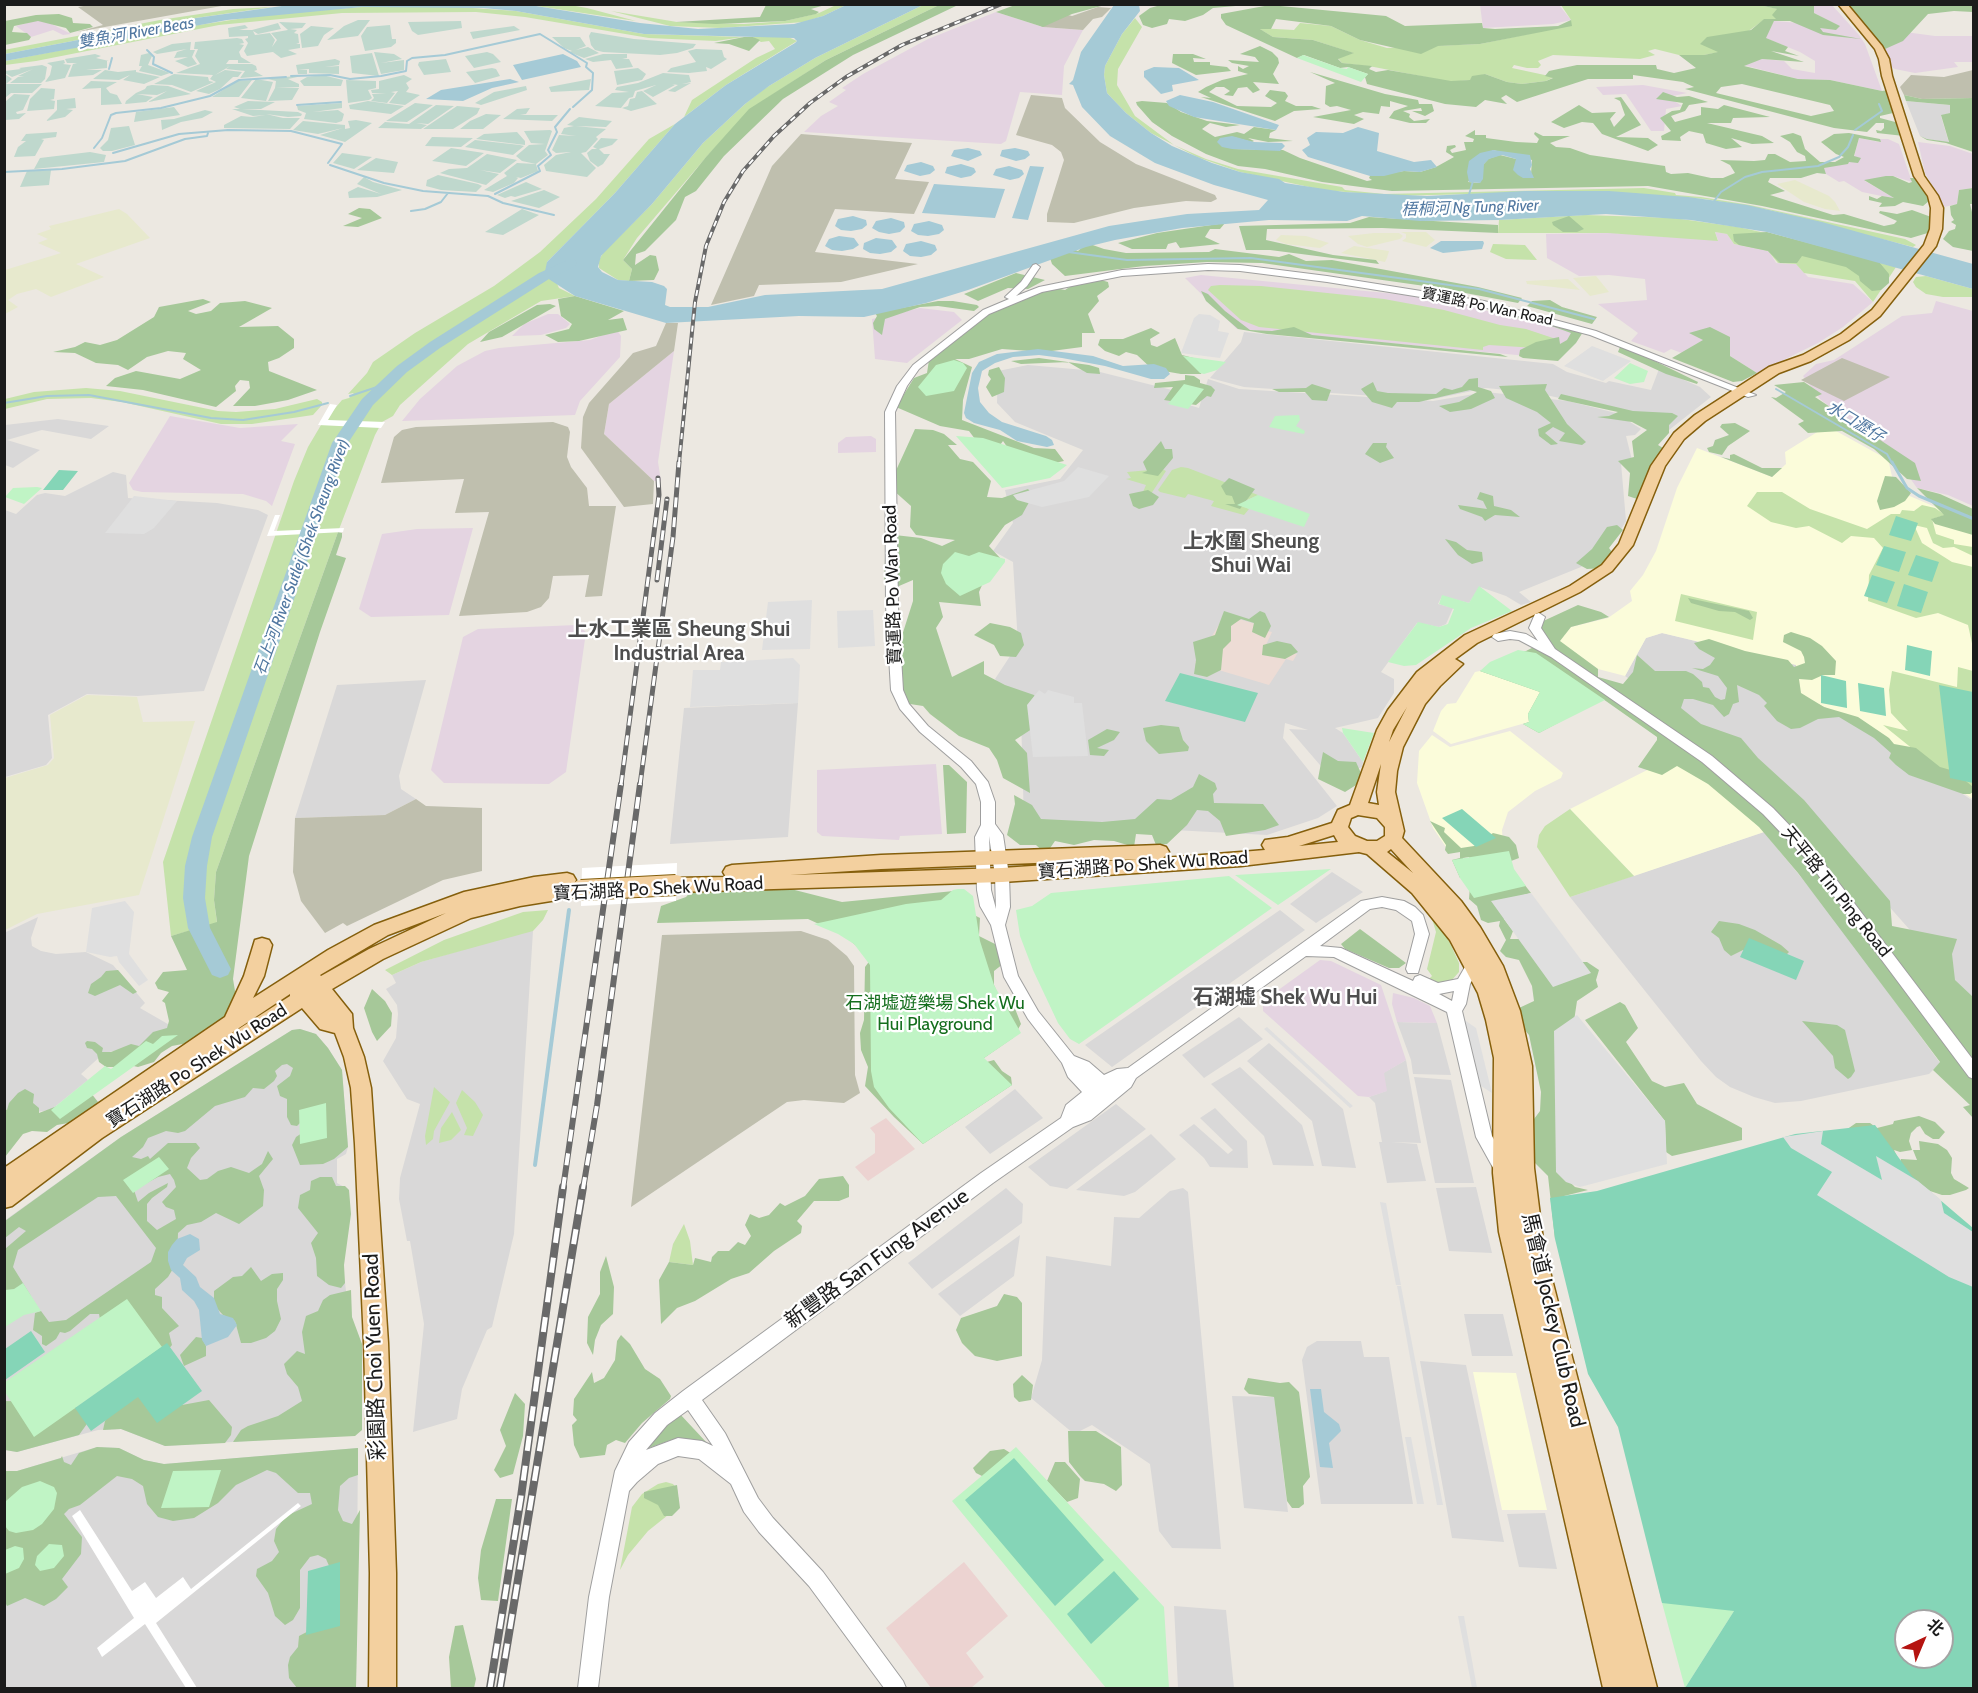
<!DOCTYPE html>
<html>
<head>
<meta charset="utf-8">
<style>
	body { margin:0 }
	#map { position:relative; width:1978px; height:1693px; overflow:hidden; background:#ece8e1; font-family:Cabin,"Noto Sans SC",sans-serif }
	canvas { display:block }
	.frame { position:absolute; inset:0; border:6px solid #1b1b1b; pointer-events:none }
	.north { position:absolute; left:1894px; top:1609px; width:60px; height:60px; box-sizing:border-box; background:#fff; border:2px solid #a4a4a4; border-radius:50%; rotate:44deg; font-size:16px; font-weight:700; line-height:24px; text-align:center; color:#1b1b1b }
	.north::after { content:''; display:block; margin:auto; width:21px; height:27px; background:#b51411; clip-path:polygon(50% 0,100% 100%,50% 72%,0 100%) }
</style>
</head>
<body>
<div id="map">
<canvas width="1978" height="1693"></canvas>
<div class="frame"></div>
<div class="north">北</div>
</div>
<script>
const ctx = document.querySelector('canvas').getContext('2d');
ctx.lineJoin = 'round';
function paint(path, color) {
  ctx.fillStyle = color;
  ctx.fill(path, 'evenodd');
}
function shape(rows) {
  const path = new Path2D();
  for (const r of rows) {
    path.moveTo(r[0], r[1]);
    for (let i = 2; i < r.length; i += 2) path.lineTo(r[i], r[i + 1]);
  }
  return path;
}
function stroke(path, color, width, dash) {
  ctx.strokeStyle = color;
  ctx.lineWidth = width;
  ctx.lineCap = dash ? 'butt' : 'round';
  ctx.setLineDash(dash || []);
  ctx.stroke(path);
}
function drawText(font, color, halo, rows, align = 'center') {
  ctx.font = font + ' Cabin,"Noto Sans SC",sans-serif';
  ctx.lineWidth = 4.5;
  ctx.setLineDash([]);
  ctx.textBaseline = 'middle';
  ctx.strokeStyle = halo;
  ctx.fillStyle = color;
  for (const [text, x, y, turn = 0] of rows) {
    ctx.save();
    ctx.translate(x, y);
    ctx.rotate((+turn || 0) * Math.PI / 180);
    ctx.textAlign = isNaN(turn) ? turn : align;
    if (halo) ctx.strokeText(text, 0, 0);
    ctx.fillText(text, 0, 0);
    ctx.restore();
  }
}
paint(shape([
	[1906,101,1950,105,1950,113,1941,116,1949,143,1927,139,1920,136],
	[1244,332,1553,364,1567,372,1606,383,1609,381,1651,390,1659,369,1700,387,1711,397,1669,430,1639,415,1541,394,1507,390,1486,388,1434,399,1418,399,1244,387,1210,378,1241,342],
	[1028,365,1096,371,1172,390,1169,399,1199,408,1208,379,1239,389,1433,401,1486,392,1568,401,1616,413,1641,429,1635,435,1626,436,1632,460,1621,463,1626,521,1617,536,1581,567,1519,592,1531,602,1521,605,1506,596,1480,587,1469,603,1442,596,1438,604,1453,608,1446,624,1439,627,1417,623,1381,672,1394,679,1394,693,1378,718,1335,728,1343,733,1363,762,1362,767,1332,779,1289,729,1308,730,1285,723,1283,738,1337,806,1318,818,1267,835,1024,822,1021,717,995,679,1018,644,1013,562,993,551,1013,523,1005,490,1060,479,1083,450,1015,422,997,403,998,371],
	[58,419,109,426,91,439,42,430,7,440,40,450,13,468,5,465,5,425],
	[113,472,126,475,128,498,217,503,258,510,268,515,204,691,138,696,87,694,48,715,52,758,46,765,5,777,5,510,16,514,37,495,45,493,65,496],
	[1662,633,1797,665,1857,723,1973,801,1973,1001,1886,903,1754,767,1625,676,1646,638],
	[426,680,399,776,401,789,416,799,385,815,295,818,337,685],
	[798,703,788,837,670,844,684,708],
	[1764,832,1827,909,1940,1063,1929,1074,1801,1101,1775,1103,1754,1097,1730,1087,1716,1077,1701,1061,1570,897],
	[1332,872,1363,892,1316,923,1290,904],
	[1280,910,1305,930,1112,1067,1085,1045],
	[38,917,31,938,32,946,41,951,56,954,86,952,113,965,145,1003,140,1008,173,1027,139,1046,104,1053,81,1074,88,1080,51,1110,15,1115,5,1108,4,933],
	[530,930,533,931,514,1234,492,1327,487,1330,462,1389,457,1419,413,1432,424,1324,410,1241,407,1241,399,1199,400,1178,420,1104,407,1099,383,1061,396,1038,398,1014,397,1005,386,989,396,983,392,975,421,962],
	[1239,1017,1263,1039,1204,1078,1182,1055],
	[1397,1022,1437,1023,1451,1075,1413,1074,1411,1060],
	[300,1029,316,1034,328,1048,342,1070,348,1147,346,1154,337,1159,337,1183,348,1189,343,1268,353,1343,347,1435,165,1446,121,1429,98,1430,17,1452,5,1450,4,1221,121,1137,292,1030],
	[1269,1043,1343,1109,1356,1168,1322,1166,1312,1121,1247,1061],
	[1406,1060,1421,1143,1391,1142,1417,1144,1426,1181,1387,1183,1379,1142,1382,1142,1375,1103,1369,1097,1386,1091,1383,1073],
	[1240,1067,1302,1125,1314,1166,1273,1165,1264,1136,1211,1084],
	[1414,1077,1451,1080,1474,1183,1435,1183],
	[1015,1089,1043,1118,990,1154,965,1127],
	[1116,1104,1146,1129,1067,1189,1050,1186,1028,1167],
	[1215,1108,1247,1141,1248,1168,1210,1167,1204,1158,1179,1135,1194,1124,1228,1154,1233,1150,1200,1118],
	[1151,1134,1176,1159,1135,1192,1124,1196,1076,1190],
	[1476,1187,1492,1253,1449,1251,1436,1188],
	[1006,1188,1023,1204,1022,1223,932,1289,908,1263],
	[1183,1188,1188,1192,1221,1549,1172,1548,1159,1531,1150,1464,1092,1425,1074,1434,1031,1398,1042,1360,1046,1256,1111,1266,1114,1217,1139,1218,1170,1191],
	[1020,1235,1014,1276,960,1316,938,1294],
	[1464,1314,1503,1314,1513,1356,1472,1356],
	[1317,1341,1361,1341,1364,1357,1389,1357,1413,1504,1321,1504,1302,1360,1307,1347],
	[1420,1361,1466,1365,1504,1542,1452,1538],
	[1232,1396,1274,1397,1288,1512,1244,1508],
	[97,1447,119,1448,144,1460,164,1464,358,1448,356,1688,5,1688,4,1471,17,1471],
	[1545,1513,1557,1569,1519,1567,1507,1514],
	[1174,1606,1226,1610,1234,1688,1178,1688]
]), '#d9d8d8');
paint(shape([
	[886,1118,915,1149,868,1181,855,1167,875,1153,875,1134,870,1128],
	[964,1562,1008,1616,966,1653,984,1677,971,1688,931,1688,886,1628]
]), '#ecd3d1');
paint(shape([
	[1480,5,1559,5,1571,20,1553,24,1483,28],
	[1814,5,1832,5,1859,35,1865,44,1882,91,1830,80,1798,79,1727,61,1762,59,1784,61,1792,69,1815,73,1815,61,1800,52,1765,38,1774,21,1839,26,1814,13],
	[996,12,1043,27,1083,30,1064,66,1062,95,1020,92,1006,141,1001,144,804,132,821,116,838,106,829,102,846,90,842,88,863,74,928,39],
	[42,19,71,34,63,35,53,30,31,37,16,26],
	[1890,30,1935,36,1973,36,1973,62,1954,62,1958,67,1915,73,1895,69,1889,66,1880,39],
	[1643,85,1687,93,1668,97,1682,106,1666,109,1664,131,1651,131,1626,94,1603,95,1596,87],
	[1859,138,1879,142,1880,139,1888,139,1899,144,1912,182,1893,176,1865,181,1896,199,1862,192,1844,181,1839,182,1826,174,1823,168,1849,162,1854,157],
	[1918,142,1950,146,1973,154,1973,188,1959,190,1957,204,1944,207,1925,173],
	[1715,232,1727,234,1734,244,1769,251,1776,263,1796,264,1808,277,1853,284,1873,302,1843,327,1818,343,1757,373,1730,356,1687,355,1671,349,1664,353,1631,341,1638,333,1598,304,1647,300,1645,279,1609,275,1579,276,1547,258,1546,234,1613,233,1718,240],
	[1201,275,1427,297,1579,332,1549,358,1237,329,1185,278],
	[1936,301,1973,311,1973,506,1948,495,1917,488,1898,461,1820,399,1803,376,1816,364,1834,360,1902,316,1932,313],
	[920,308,954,312,962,320,907,363,875,359,872,319],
	[548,314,558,314,570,324,566,328,541,335,512,336,524,324],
	[617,330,621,336,620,357,580,401,575,415,402,421,420,399,457,366,485,351,499,348,590,340],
	[674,351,658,462,661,481,654,481,604,434,609,404],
	[170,416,240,428,298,424,281,441,295,444,272,506,266,501,243,494,142,492,133,490,129,483],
	[871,436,876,439,876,452,838,453,838,443,846,437],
	[473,528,449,615,371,617,359,609,382,534,417,529],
	[577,625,586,632,566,772,549,784,444,783,431,770,463,637,478,629],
	[936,764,942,834,900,836,899,840,822,836,817,832,817,770],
	[1320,960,1331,961,1381,985,1406,1060,1384,1073,1387,1091,1369,1097,1358,1096,1263,1011,1263,1001],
	[1393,993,1414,998,1430,1006,1437,1023,1397,1022,1392,1004]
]), '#e4d4e1');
paint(shape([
	[1827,426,1885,458,1889,463,1893,481,1905,494,1973,523,1973,799,1857,723,1798,694,1796,665,1662,633,1646,638,1625,676,1598,669,1559,641,1571,627,1608,618,1632,601,1630,591,1643,575,1656,551,1677,488,1697,448,1772,477,1786,464,1785,452],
	[1480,671,1541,692,1528,714,1529,722,1451,744,1433,731,1441,711,1447,704,1456,703,1475,672],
	[1510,731,1563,773,1561,778,1535,791,1508,812,1502,830,1503,845,1450,853,1433,828,1417,783,1419,751,1432,735,1450,747],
	[1669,759,1718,787,1764,832,1634,876,1570,809],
	[1473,1372,1516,1373,1547,1510,1502,1510]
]), '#fbfcda');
paint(shape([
	[1225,615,1269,628,1267,631,1272,632,1266,645,1297,654,1293,661,1286,659,1269,685,1195,663]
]), '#eddcd5');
paint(shape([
	[95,4,227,5,77,32,103,25,78,7],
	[1032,5,1072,16,1098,7,1111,8,1102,17,1093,19,1083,30,1043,27,1011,13],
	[1973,70,1973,98,1922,99,1904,95,1900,87,1911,75,1944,77],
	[1031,95,1062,98,1065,108,1100,142,1136,164,1215,195,1217,199,1211,202,1186,201,1134,208,1074,223,1047,222,1047,214,1064,160,1061,152,1052,145,1016,135],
	[801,134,912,143,895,179,929,182,914,214,835,209,815,252,918,264,841,282,759,285,754,296,711,305,772,166],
	[666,323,678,323,674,351,609,404,604,434,654,481,653,504,624,507,581,448,583,417,589,403,633,353,656,346],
	[1842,358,1890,377,1844,401,1801,380],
	[553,422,568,427,570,432,567,457,571,467,587,488,589,506,616,506,602,596,585,597,589,575,553,576,549,598,541,607,527,612,459,616,489,512,455,513,464,479,381,483,394,437,402,430,416,427],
	[416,799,426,806,482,808,482,871,443,880,347,926,343,923,325,933,301,901,293,872,295,818,385,815],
	[801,931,828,940,847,956,854,966,855,1075,860,1093,844,1103,804,1100,787,1102,631,1207,662,935]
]), '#bfbfae');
paint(shape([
	[1795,180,1829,196,1835,202,1840,211,1825,209,1804,202,1777,184],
	[119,209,127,214,150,238,76,264,104,277,51,297,36,289,17,294,8,300,18,307,5,314,5,270,61,253,38,243,48,239,37,234,51,229,49,226],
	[1401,232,1426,232,1435,240,1426,247,1402,241,1406,238,1406,234],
	[1374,233,1399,233,1403,236,1400,239,1367,247,1358,244,1348,236],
	[1281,235,1306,236,1329,243,1320,248,1286,244,1276,240],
	[1354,246,1389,251,1387,258,1385,262,1341,253],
	[1596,276,1609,292,1590,296,1573,278],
	[1568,279,1580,290,1527,284,1526,281],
	[87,695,137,697,143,722,195,721,139,895,37,914,5,930,5,778,48,765,54,758,50,715]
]), '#e7e9cd');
paint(shape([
	[564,4,587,8,636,21,530,5],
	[836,5,846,5,823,16,804,22,721,28,670,26,611,11,677,22,744,24,785,21,819,13],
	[923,5,939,5,826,60,755,106,708,155,637,238,623,260,632,269,629,281,618,280,599,268,599,260,603,253,652,204,703,143,745,104,764,89,815,58],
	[1561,5,1759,5,1778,9,1778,19,1765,19,1720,52,1704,55,1679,55,1655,49,1648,51,1655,55,1640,59,1553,55,1538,61,1541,65,1538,68,1527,68,1514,65,1512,68,1554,77,1546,81,1522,84,1507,82,1485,74,1470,80,1451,82,1374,67,1342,63,1338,58,1353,53,1313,40,1273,37,1258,28,1294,30,1300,23,1331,26,1360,40,1387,48,1480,44,1571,25,1571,20],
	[444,6,516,11,644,34,743,37,716,41,649,38,525,17,476,12,342,13,219,25,36,61,5,65,5,61,160,31,270,14,362,7],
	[272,7,182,20,5,54,4,50,160,20,233,9],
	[1135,18,1142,27,1118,69,1117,85,1135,116,1174,145,1206,159,1238,169,1342,187,1345,190,1384,194,1644,188,1675,193,1676,195,1701,197,1750,205,1905,239,1916,245,1913,247,1769,210,1705,199,1596,191,1391,196,1323,190,1240,172,1197,157,1151,133,1126,113,1107,93,1104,75,1105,66,1122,34],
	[786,36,797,41,726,85,684,117,692,100,756,58,775,49,769,41,761,42,753,37],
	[675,124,615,193,547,262,559,288,575,296,541,301,468,344,400,405,393,416,382,422,375,435,338,532,216,872,214,900,217,923,171,936,163,862,294,481,308,447,321,425,342,400,349,398,354,393,348,394,367,373,373,362,415,333,494,286,540,252,596,199,649,139],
	[1585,215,1674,218,1738,227,1807,242,1896,267,1873,302,1855,281,1804,273,1796,264,1778,263,1768,251,1734,244,1727,234,1715,232,1718,241,1608,233,1498,233,1499,220],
	[1493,244,1525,245,1537,260,1506,259,1490,252],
	[1926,276,1973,289,1973,297,1943,297,1926,294,1916,287,1913,282,1916,277],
	[1220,285,1261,286,1384,299,1444,310,1500,325,1526,329,1556,339,1536,348,1489,345,1483,347,1483,350,1259,327,1241,320,1208,290,1211,286],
	[86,388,120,391,218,411,236,412,275,409,317,399,322,402,322,405,313,415,252,424,221,424,122,402,91,398,47,399,5,409,5,399,34,392],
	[1181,467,1188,468,1258,495,1238,504,1249,509,1244,515,1211,506,1214,501,1188,494,1185,498,1160,492,1158,490,1172,470],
	[1162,469,1166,471,1151,494,1143,492,1146,485,1126,479,1131,478,1127,472],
	[1757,492,1782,492,1810,509,1867,529,1891,514,1900,514,1902,510,1914,511,1922,505,1935,508,1945,515,1932,519,1936,534,1954,540,1954,544,1973,547,1973,556,1954,547,1943,548,1933,543,1927,528,1914,525,1922,543,1952,562,1973,567,1973,648,1968,625,1938,613,1916,618,1868,601,1869,575,1883,548,1874,538,1851,536,1842,543,1809,526,1796,528,1771,522,1747,506],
	[1681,594,1757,612,1753,640,1675,621],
	[1958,667,1973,671,1973,792,1924,758,1883,725,1908,731,1891,713,1889,690,1892,671,1957,687],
	[1570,809,1634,876,1570,897,1537,847,1539,835,1545,826],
	[1425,906,1443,928,1459,963,1459,972,1451,981,1441,983,1428,980,1432,976,1427,969,1436,932,1433,922],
	[548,910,543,920,533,931,421,962,392,975,385,970,444,940,523,912],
	[434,1087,450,1102,434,1131,433,1139,426,1145,425,1136],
	[462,1090,475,1102,483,1115,473,1136,464,1135,467,1128,456,1103],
	[452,1112,461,1130,451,1140,439,1143,441,1128],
	[684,1224,690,1241,693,1265,669,1262,673,1244],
	[666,1482,673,1484,677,1489,679,1503,673,1511,648,1531,628,1555,620,1570,632,1507,642,1494,658,1484]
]), '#c5e2aa');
paint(shape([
	[1164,4,1247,4,1247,5,1213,8,1203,15,1185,21,1169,19,1167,24,1152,28,1143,25,1139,16,1150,8],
	[766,5,825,5,811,9,819,12,816,14,785,21,716,24,676,22,760,17],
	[939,5,958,5,853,55,783,99,724,156,696,191,685,197,676,220,645,251,636,254,635,265,650,255,656,256,659,270,654,280,629,281,632,269,623,260,706,157,749,109,826,60],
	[1015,5,1015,4,1105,5,1072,14,1043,27,996,12],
	[1270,5,1386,16,1405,26,1482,23,1483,28,1495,29,1558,26,1571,20,1572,26,1480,44,1438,46,1421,54,1360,40,1331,26,1276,19,1271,29,1260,29,1273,37,1313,40,1354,53,1338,59,1342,63,1372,66,1369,69,1376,72,1388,70,1451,81,1470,80,1472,76,1485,74,1507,82,1522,84,1546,81,1553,78,1545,76,1549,71,1577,65,1656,65,1657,69,1674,73,1696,68,1679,55,1704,55,1718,52,1700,44,1707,37,1751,30,1764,19,1776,19,1772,15,1777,9,1759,5,1808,5,1814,6,1814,13,1840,26,1836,30,1820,28,1823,32,1861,39,1823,35,1790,21,1774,21,1766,38,1788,47,1785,51,1799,56,1771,51,1804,62,1762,59,1744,66,1798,79,1830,80,1882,91,1888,90,1893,113,1880,116,1880,118,1899,123,1904,136,1877,133,1876,130,1881,131,1884,128,1884,123,1876,123,1867,132,1834,128,1685,89,1694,87,1683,82,1633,75,1633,79,1588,79,1517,102,1506,95,1501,98,1507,104,1485,100,1476,107,1445,104,1367,84,1365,77,1368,74,1348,67,1340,68,1304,55,1297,58,1226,25,1221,18,1221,14],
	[1742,84,1830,105,1834,111,1811,116,1716,93,1721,87],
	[1847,5,1973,5,1973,12,1954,11,1928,14,1903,41,1885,49],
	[59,14,72,18,73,23,90,24,93,27,70,33,66,28,38,21,14,26,12,32,27,33,31,37,29,40,5,45,5,21,36,15],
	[744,37,753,37,760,40,749,51,729,44,714,43],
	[1260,46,1272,52,1278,58,1279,63,1273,74,1279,84,1253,82,1260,90,1253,93,1247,87,1238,88,1233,96,1224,95,1230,91,1224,87,1216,87,1209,92,1237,106,1271,107,1277,103,1265,96,1270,90,1285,92,1288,96,1285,101,1296,106,1312,106,1321,109,1294,111,1275,121,1201,97,1211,98,1198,92,1206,87,1222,80,1248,74,1238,71,1238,66,1243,69,1249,66,1232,63,1228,60,1259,62,1255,57,1240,54],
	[1173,54,1193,54,1206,59,1193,58,1194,62,1210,62,1210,65,1227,67,1231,71,1196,75,1172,63],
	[1310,72,1385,94,1418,100,1419,104,1432,104,1434,111,1425,116,1412,111,1422,111,1421,108,1403,111,1410,114,1409,117,1414,121,1430,119,1426,123,1410,123,1389,118,1394,111,1408,106,1390,101,1390,107,1381,106,1379,114,1363,112,1354,115,1364,119,1354,124,1313,117,1351,110,1337,106,1330,107,1325,104,1326,86,1335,83],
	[1663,92,1677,97,1689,96,1708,102,1689,105,1685,111,1671,116,1675,122,1701,115,1701,107,1718,109,1724,105,1770,117,1733,118,1731,123,1707,123,1762,136,1774,143,1752,144,1731,138,1742,147,1726,149,1706,143,1703,134,1689,131,1680,137,1681,141,1662,140,1661,136,1671,131,1660,118,1672,111,1680,110,1683,103,1656,99],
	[1904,95,1922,99,1973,98,1973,152,1946,143,1927,140,1920,136,1927,139,1949,142,1941,115,1950,113,1950,105,1906,101],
	[1621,97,1641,125,1616,137,1648,138,1658,145,1648,151,1602,134,1593,123,1582,122,1564,128,1551,122,1579,105,1592,113,1616,112,1610,119,1614,127,1625,115,1620,101,1614,98],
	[1142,101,1167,103,1181,112,1207,121,1240,125,1226,127,1210,123,1202,129,1215,137,1237,132,1244,134,1254,127,1276,130,1270,133,1269,138,1293,141,1268,142,1248,138,1254,141,1252,142,1233,137,1232,149,1283,150,1300,158,1367,181,1372,180,1369,178,1370,176,1404,171,1420,172,1436,167,1454,157,1446,152,1447,146,1455,145,1456,147,1450,150,1452,153,1466,150,1464,142,1473,142,1474,139,1465,136,1475,130,1475,135,1486,135,1486,138,1516,142,1537,143,1539,139,1534,134,1535,132,1543,136,1570,136,1550,143,1556,147,1570,148,1590,155,1665,166,1666,172,1671,174,1688,173,1711,178,1723,178,1735,173,1730,165,1720,160,1754,161,1765,160,1768,154,1775,154,1790,162,1806,161,1805,156,1797,152,1790,142,1780,136,1793,133,1801,136,1805,149,1820,162,1835,162,1844,157,1836,154,1821,142,1834,134,1849,133,1880,139,1881,142,1859,138,1854,156,1861,158,1858,163,1849,162,1848,164,1824,168,1826,174,1817,173,1801,178,1770,178,1768,182,1785,191,1770,195,1833,215,1844,214,1884,226,1894,224,1897,221,1879,213,1880,211,1897,214,1912,210,1934,218,1931,232,1911,238,1762,206,1648,186,1392,191,1322,182,1265,169,1238,166,1206,154,1172,136,1152,122,1137,105,1136,102],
	[1493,150,1532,160,1531,174,1516,159,1500,155,1488,159,1483,165,1480,183,1468,182],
	[1886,176,1893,176,1909,183,1912,182,1910,178,1919,178,1929,201,1923,206,1903,202,1895,206,1879,207,1882,203,1869,200,1869,196,1877,199,1882,196,1894,198,1864,180],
	[1973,188,1973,204,1970,204,1973,216,1973,251,1953,247,1943,239,1949,231,1955,229,1956,225,1951,222,1954,220,1951,215,1950,206,1957,204,1959,190],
	[359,208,370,209,382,218,358,227,343,226,362,218,348,214],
	[1569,216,1584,229,1577,232,1563,232,1553,225,1552,222],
	[1369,217,1498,225,1498,233,1382,228,1267,229,1266,240,1333,255,1376,260,1379,264,1270,250,1246,250,1239,226,1350,223],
	[1225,223,1220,229,1210,229,1205,237,1220,244,1180,248,1176,242,1168,244,1166,249,1132,249,1118,243,1157,233],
	[1767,232,1879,262,1889,274,1889,283,1881,290,1872,291,1860,281,1859,276,1846,267,1802,256,1797,263,1780,263,1768,251,1739,245,1734,241,1733,234],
	[1087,243,1104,249,1126,253,1209,252,1215,249,1279,257,1289,254,1306,261,1332,260,1478,287,1522,298,1518,303,1439,288,1262,263,1207,262,1144,266,1065,276,1052,264,1049,255,1063,246,1078,251],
	[1016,273,1045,280,1028,289,1008,288,978,301,964,294],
	[1097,279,1108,282,1109,287,1097,296,1099,301,1088,314,1095,333,1082,333,1082,347,1044,352,1002,349,969,359,955,359,972,367,963,400,962,420,1034,448,1055,449,1064,461,1045,465,1012,454,1003,441,990,459,969,431,940,426,896,407,914,378,927,373,929,360,991,308,1045,286,1065,290,1074,284],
	[1201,291,1208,294,1225,311,1250,330,1272,331,1294,327,1312,335,1500,354,1508,357,1267,334,1238,329,1206,301],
	[575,296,624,311,608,320,623,318,627,330,579,341,558,342,545,335,569,329,572,324,561,316,558,299],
	[203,299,211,302,188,311,196,314,211,311,220,303,245,301,272,308,239,327,278,326,294,339,294,348,279,358,268,362,269,371,317,390,288,400,255,406,233,406,250,388,249,381,240,380,235,386,236,391,216,407,143,390,106,386,115,378,136,371,180,379,201,370,183,359,186,353,168,351,147,357,128,370,118,365,96,363,75,353,53,352,75,347,85,342,100,345,117,340,154,317,159,307],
	[1550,300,1562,307,1597,317,1592,324,1527,306,1532,301],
	[938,301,953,301,977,305,979,307,974,311,938,306,920,307,885,319,882,335,874,329,873,323,877,316,875,313],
	[550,304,556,306,502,337,480,342,489,332,537,305],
	[1508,314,1519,316,1583,332,1576,343,1558,361,1523,358,1519,356,1520,350,1536,342,1559,337,1560,344,1567,340,1571,333,1532,319,1510,318],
	[1710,327,1730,337,1730,356,1757,373,1742,381,1733,382,1672,358,1703,340,1689,333],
	[1151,328,1160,333,1150,339,1151,345,1157,347,1175,338,1182,355,1217,364,1204,366,1201,374,1181,374,1152,369,1137,355,1126,352,1119,356,1105,351,1098,345,1100,339,1123,339],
	[1620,347,1630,349,1698,382,1697,384,1666,374,1618,352],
	[1039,358,1089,365,1099,368,1100,374,1087,373,1068,362,1021,364,1011,361],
	[999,367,1005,378,1004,392,992,397,986,387,991,379,988,375,989,370],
	[1185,375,1194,376,1200,380,1200,383,1211,386,1215,390,1211,397,1207,396,1196,405,1164,400,1173,387,1154,388,1155,383,1185,380],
	[1478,378,1478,387,1491,391,1495,398,1471,409,1450,412,1439,406,1459,402,1477,392,1470,390,1419,402,1397,402,1392,408,1372,402,1361,389,1373,382,1377,391,1388,393,1436,394,1444,388,1452,390,1462,387,1469,379],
	[1804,382,1822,394,1815,397,1915,463,1921,481,1907,479,1874,449,1842,431,1808,433,1798,424,1804,421,1771,397,1776,398,1786,392,1774,385],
	[1312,384,1331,390,1327,401,1312,400,1305,392,1279,392,1272,389,1306,388],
	[1547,384,1545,390,1567,424,1586,442,1582,445,1559,441,1565,433,1553,427,1545,433,1558,444,1551,445,1539,436,1538,429,1551,423,1537,412,1506,398,1499,386],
	[1561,394,1633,411,1672,413,1678,416,1669,425,1669,433,1658,445,1663,448,1653,465,1640,500,1628,496,1630,473,1618,461,1634,457,1632,441,1647,430,1632,422,1597,417,1609,416,1618,412,1558,399],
	[1735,423,1750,431,1728,446,1722,455,1709,452,1707,448,1713,446,1715,440,1729,435,1720,427,1722,424],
	[915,429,933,430,944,434,957,445,948,445,960,459,973,462,991,481,987,497,1002,498,1028,489,1033,495,1022,515,1005,525,989,546,1001,559,983,583,979,592,981,606,939,602,943,617,936,628,952,677,984,661,984,674,1005,685,1034,695,1037,699,1038,725,1015,740,1027,753,1030,793,1003,778,997,760,989,748,959,736,930,714,923,706,910,704,901,711,891,680,899,645,913,601,913,580,899,586,884,581,886,534,921,538,942,546,955,540,916,535,910,527,911,506,893,490,893,477],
	[1161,441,1165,449,1172,449,1173,458,1158,476,1142,473,1147,471,1143,462],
	[1373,443,1387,443,1386,447,1394,458,1380,463,1365,454],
	[1734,454,1762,468,1782,468,1772,477,1721,457,1730,459,1730,455],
	[1885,476,1896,477,1911,493,1905,501,1894,507,1880,510,1877,501],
	[1229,478,1255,489,1240,509,1225,504,1235,504,1232,496,1226,495,1221,486],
	[1917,488,1940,494,1973,509,1973,535,1935,524,1931,519,1944,515],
	[1148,490,1159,497,1153,505,1139,509,1133,506,1129,494],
	[1480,492,1493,496,1494,506,1511,510,1520,517,1495,515,1485,521,1482,517,1460,509,1458,505,1487,509,1483,501,1477,499],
	[1617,525,1623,530,1609,548,1615,556,1604,568,1587,569,1576,563,1592,549,1607,527],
	[338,532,342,533,342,537,336,555,346,558,320,632,249,856,233,979,236,997,229,1005,231,1011,223,1021,193,1042,172,1046,161,1053,154,1062,138,1067,129,1065,121,1067,106,1067,99,1062,97,1054,92,1049,87,1048,85,1043,87,1041,95,1042,103,1048,102,1052,111,1052,131,1044,139,1046,153,1032,167,1028,169,1021,165,1003,162,1001,169,992,158,989,155,983,163,972,187,970,171,936,217,922,214,900,216,872],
	[1445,539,1456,542,1467,550,1482,552,1483,561,1472,564,1458,555],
	[1688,598,1749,611,1753,618,1750,620,1735,612,1719,611,1691,603],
	[1578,605,1601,612,1609,617,1571,627,1560,641,1598,669,1598,677,1623,684,1633,672,1637,655,1655,671,1686,671,1693,674,1702,682,1703,687,1709,688,1715,697,1721,700,1725,699,1727,688,1718,676,1692,668,1703,669,1710,665,1715,658,1699,649,1694,643,1709,639,1745,651,1788,660,1794,667,1805,663,1804,657,1801,651,1783,642,1784,635,1791,632,1810,638,1822,646,1836,661,1835,675,1823,675,1812,680,1799,679,1801,693,1824,707,1858,717,1889,738,1894,744,1916,748,1940,767,1954,771,1973,787,1973,792,1970,794,1963,794,1909,775,1896,765,1889,758,1891,753,1874,738,1839,717,1818,719,1800,728,1791,729,1777,721,1764,706,1767,703,1759,695,1737,685,1739,702,1733,704,1729,714,1724,717,1713,705,1693,699,1684,699,1681,708,1701,724,1741,738,1758,758,1804,800,1890,901,1892,926,1957,939,1952,954,1955,980,1973,997,1973,1118,1963,1107,1970,1105,1933,1070,1940,1062,1798,873,1759,827,1708,784,1677,766,1662,775,1638,767,1657,740,1657,737,1603,699,1539,733,1523,724,1529,722,1528,714,1540,692,1480,671,1519,651,1526,651,1547,640,1533,632,1539,623],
	[1224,611,1249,619,1260,611,1265,613,1271,626,1265,638,1252,632,1254,623,1241,619,1231,626,1231,641,1223,649,1221,670,1207,677,1194,674,1196,660,1193,642,1215,635],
	[990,623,1010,627,1021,633,1024,645,1016,657,1000,656,994,645,974,635],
	[1277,641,1291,644,1298,652,1285,659,1262,655,1263,645],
	[1161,725,1179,727,1183,740,1189,747,1188,751,1159,754,1146,741,1143,728],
	[1107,729,1120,732,1114,740,1097,748,1109,750,1104,756,1090,755,1088,740],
	[1323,752,1338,761,1356,762,1364,780,1345,792,1318,779],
	[943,765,949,765,967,782,966,833,947,834],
	[1199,774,1215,783,1217,789,1213,794,1214,803,1263,804,1279,825,1265,830,1226,836,1220,821,1208,811,1197,810,1187,825,1167,844,1156,845,1152,835,1136,834,1134,847,1114,841,1094,840,1074,845,1055,841,1046,854,1036,845,1020,845,1007,835,1015,804,1014,795,1032,805,1041,819,1102,822,1135,819,1157,799,1171,800,1193,787],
	[1430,821,1445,828,1444,832,1461,848,1474,846,1493,833,1509,837,1516,845,1519,858,1511,861,1511,871,1517,875,1531,893,1505,900,1504,919,1513,931,1510,939,1523,939,1579,962,1587,962,1599,970,1596,980,1598,987,1577,1001,1574,1021,1566,1178,1575,1187,1588,1190,1564,1196,1555,1239,1548,1176,1531,1159,1531,1123,1540,1111,1541,1092,1529,1035,1523,1028,1517,1014,1519,1008,1534,1001,1532,986,1519,960,1506,957,1500,951,1506,940,1499,926,1500,921,1488,923,1481,920,1477,906,1469,899,1472,861,1469,857,1463,858,1460,878,1452,860,1460,858,1460,852,1448,854,1445,850,1446,845],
	[779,886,842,902,964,890,972,914,980,918,979,936,999,946,1003,964,994,971,994,985,1003,1005,1014,1006,1021,1024,1013,1038,984,1058,983,1063,994,1060,1002,1071,1011,1077,1012,1085,923,1144,894,1117,865,1086,868,1067,861,1050,860,1033,864,1020,865,967,871,959,845,936,808,919,657,923,661,906,686,897,695,887,735,887,757,890],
	[1719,921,1739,924,1755,930,1781,945,1789,952,1784,957,1743,950,1731,956,1724,950,1719,938,1711,932],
	[1360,929,1406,963,1399,968,1389,968,1345,949,1341,944],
	[118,970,137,992,133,994,120,985,95,996,88,993,91,984,101,977,106,971],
	[372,989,385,1001,392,1013,391,1026,377,1041,372,1032,364,1008],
	[1620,1002,1625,1005,1638,1028,1626,1042,1652,1081,1665,1087,1684,1083,1697,1104,1742,1128,1742,1140,1672,1156,1666,1152,1665,1121,1585,1020],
	[1802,1021,1837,1025,1845,1030,1855,1071,1851,1077,1848,1079,1835,1068,1833,1056],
	[300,1029,316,1034,328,1048,342,1070,348,1147,334,1159,323,1164,300,1165,292,1145,296,1137,308,1129,305,1118,297,1126,291,1125,287,1117,287,1099,280,1096,277,1086,290,1076,293,1068,287,1064,282,1065,275,1071,277,1076,274,1081,264,1089,253,1088,245,1097,215,1106,185,1131,178,1133,166,1131,148,1138,143,1147,132,1157,141,1159,148,1156,150,1159,168,1143,196,1143,200,1148,191,1158,187,1168,200,1180,207,1179,218,1171,231,1167,249,1173,262,1164,268,1151,273,1159,259,1176,264,1190,263,1206,239,1224,216,1213,201,1222,187,1225,178,1233,177,1262,168,1277,155,1289,155,1295,162,1297,162,1308,179,1326,169,1333,172,1345,167,1351,134,1365,101,1325,99,1314,90,1314,70,1331,65,1333,60,1332,56,1339,46,1346,42,1344,42,1336,33,1330,35,1313,41,1311,49,1322,66,1320,151,1262,156,1248,116,1196,98,1197,18,1250,13,1267,31,1296,5,1306,5,1249,26,1231,19,1227,5,1238,5,1221,121,1137,292,1030],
	[170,1174,174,1180,176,1187,162,1202,166,1207,174,1210,176,1219,157,1230,147,1221,147,1204,152,1198,167,1187,168,1183,149,1193,138,1202,134,1190,158,1177],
	[25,1089,34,1094,33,1103,39,1108,39,1113,91,1093,98,1102,74,1122,57,1125,47,1132,32,1131,23,1134,5,1157,4,1108,7,1110,9,1103,18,1093],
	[1919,1116,1935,1122,1945,1132,1939,1139,1933,1139,1925,1134,1920,1126,1917,1127,1911,1133,1909,1141,1912,1150,1900,1152,1894,1150,1900,1162,1901,1159,1917,1160,1913,1150,1920,1150,1919,1141,1938,1144,1947,1150,1952,1158,1951,1173,1954,1179,1969,1188,1966,1190,1950,1195,1942,1195,1930,1191,1846,1130,1856,1123,1870,1123,1877,1128,1893,1124,1894,1121],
	[843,1176,849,1185,849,1197,839,1201,814,1201,797,1221,802,1226,801,1233,774,1251,749,1273,731,1279,695,1301,677,1308,661,1324,659,1280,669,1262,693,1265,695,1258,711,1262,712,1257,718,1251,729,1251,738,1242,745,1245,751,1236,745,1225,750,1214,759,1218,769,1215,780,1203,785,1206,805,1196,819,1179],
	[320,1177,332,1177,336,1186,345,1186,349,1190,351,1214,344,1265,345,1283,341,1288,329,1285,317,1276,316,1258,311,1243,318,1233,298,1208,300,1195,310,1190,311,1181],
	[606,1256,614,1287,613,1314,601,1325,595,1340,593,1355,587,1343,588,1317,600,1294,600,1272],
	[251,1267,261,1281,272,1274,283,1273,283,1280,277,1289,277,1301,281,1319,275,1331,266,1338,251,1343,241,1343,235,1321,223,1315,214,1305,214,1291,233,1277,242,1276],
	[351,1290,352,1317,362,1344,362,1430,355,1436,233,1442,241,1430,248,1426,278,1416,302,1401,298,1387,287,1374,284,1364,297,1351,305,1354,302,1332,306,1316,318,1311,323,1300,330,1295],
	[1004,1294,1017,1297,1022,1303,1022,1356,997,1361,975,1356,962,1343,956,1330,961,1318,997,1306],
	[621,1335,630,1344,645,1369,660,1379,671,1396,670,1399,642,1423,625,1443,616,1440,607,1445,605,1455,580,1458,574,1445,572,1425,577,1420,573,1415,574,1399,592,1372,594,1383,604,1378,615,1360,617,1341],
	[196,1337,202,1338,206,1346,206,1356,184,1366,180,1355],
	[1022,1375,1033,1385,1031,1400,1019,1402,1014,1397,1013,1384],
	[1248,1378,1280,1383,1289,1382,1299,1392,1310,1477,1303,1486,1304,1504,1299,1508,1292,1508,1287,1501,1274,1397,1249,1394,1244,1389],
	[130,1393,182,1405,209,1400,232,1427,231,1435,225,1443,165,1446,121,1429,103,1430,105,1421,111,1411],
	[515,1393,525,1404,523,1436,513,1474,500,1478,494,1470,506,1446,500,1430],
	[4,1401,61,1402,82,1409,89,1421,79,1435,17,1452,5,1450],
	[679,1413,707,1443,688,1439,674,1439,646,1449,659,1431],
	[1068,1431,1096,1431,1121,1447,1122,1485,1116,1491,1104,1484,1085,1481,1080,1476,1069,1462],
	[97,1447,119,1448,144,1460,164,1464,358,1448,358,1475,349,1478,340,1486,338,1510,343,1521,352,1524,360,1510,356,1688,297,1688,289,1678,288,1665,290,1657,298,1647,299,1636,322,1624,334,1577,326,1559,318,1555,310,1557,300,1570,300,1608,293,1620,285,1625,275,1616,268,1593,256,1576,257,1569,272,1561,279,1552,274,1541,276,1529,286,1516,312,1504,310,1493,298,1493,276,1473,267,1470,236,1485,218,1503,194,1518,173,1521,158,1517,147,1504,143,1486,132,1479,117,1476,80,1505,69,1509,64,1514,82,1537,81,1554,62,1579,68,1587,56,1599,44,1606,25,1598,7,1606,5,1602,5,1471,17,1471,61,1458,62,1456,64,1462,71,1465,79,1453],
	[1004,1449,1012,1454,984,1477,976,1473,973,1468,990,1451],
	[1055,1462,1065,1462,1080,1479,1078,1498,1067,1502,1047,1481],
	[677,1485,680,1508,672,1516,664,1516,658,1505,644,1498,644,1492],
	[496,1499,512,1499,498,1601,481,1600,478,1578,481,1550],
	[463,1625,476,1679,474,1688,451,1688,449,1657,455,1626]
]), '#a6c899');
paint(shape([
	[358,20,370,20,358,36,327,40,344,26],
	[461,21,462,28,418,35,412,31,408,22],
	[279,22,306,23,302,28,290,29,297,30,294,33,298,34,299,43,296,44,300,44,300,48,288,50,297,54,281,58,273,52,279,51,247,56,244,51,248,43,245,39,248,38,248,36,229,37,228,28,245,25,248,28,239,30,252,30,278,23,281,29,258,34,253,31,255,35,270,33,275,40,272,47,277,40,271,33,288,30],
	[390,25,392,39,396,39,396,43,391,47,365,51,361,36,367,27],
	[311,26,334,28,324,35,318,46,302,48,300,34],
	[514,26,520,30,473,39,470,32],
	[591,32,634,39,696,44,693,48,677,53,660,55,603,52,595,50,591,45,589,36],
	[552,37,580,37,586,46,576,50,588,47,599,53,584,58,569,52,572,51,564,48],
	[237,38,242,39,244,43,239,44,244,45,239,52,241,57,251,63,238,63,238,60,229,60,226,64,252,64,256,66,257,70,254,71,263,76,240,78,245,71,226,69,230,66,215,75,225,70,242,72,238,77,233,77,220,89,209,94,196,91,216,82,210,79,213,75,176,73,200,64,195,56,198,49,194,49,195,42],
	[191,42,190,50,195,50,192,57,197,64,188,67,175,61,188,57,174,58,177,52,187,49,157,54,153,52,172,44],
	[696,49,722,50,724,57,727,59,711,69,706,67,707,71,689,73,667,72,671,68,696,62,688,51],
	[374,52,394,54,402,59,381,63,404,60,404,70,381,74],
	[487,52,493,54,501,62,474,68,465,56],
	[149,53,152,56,148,65,170,73,161,76,139,71,142,66,139,66,141,55],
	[372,53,379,76,352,73,350,56],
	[95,54,101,56,96,58,109,61,107,61,107,68,86,70,102,70,93,75,68,77,73,64,77,63,67,63,65,59],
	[603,54,627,54,627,58,622,59,629,59,633,67,616,69,611,60,593,62,585,59],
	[335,59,340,61,339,65,325,67,339,66,339,74,309,73,309,69,298,70,307,70,307,74,298,74,296,65],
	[446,59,451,72,424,75,418,65,419,62],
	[64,60,65,63,63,64,71,65,65,78,45,82,50,75,52,66,47,63],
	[42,65,47,67,45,79,41,83,10,83,18,77,24,77,18,76,33,69,12,77,5,73,5,71,21,69,19,68],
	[492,68,496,69,500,76,475,83,466,72],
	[638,68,646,74,642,80,617,85,614,71],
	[105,70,118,72,136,70,136,72,160,77,144,84,123,80,130,75,119,80,93,79],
	[663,73,689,75,691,82,682,84,691,83,675,92,668,91,678,85,672,84,675,85,653,97,643,91,656,85,635,91,633,97,629,98,621,108,595,106,612,93,629,92,615,90,617,87,638,83],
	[5,74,12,79,6,84,42,84,32,93,8,93,11,93,5,98],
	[174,74,208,77,209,81,214,82,191,92,172,85,154,84],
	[322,75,343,80,341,86,304,86,300,81,307,77],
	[404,75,412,79,406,83,409,88,406,92,420,95,405,105,389,103,398,91,391,92,395,93,387,103,371,101,374,98,372,94,386,93,372,93,371,90,379,89,379,81],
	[302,76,288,79,299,84,299,87,276,88,299,88,292,100,268,101,275,88,276,81,264,78],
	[256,79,273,82,266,101,241,98],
	[591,79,589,90,551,92,549,87],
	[252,80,239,97,212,97,237,81],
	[346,80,376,81,376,88,368,90,372,98,369,100,348,103],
	[91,81,117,82,106,88,110,93,117,95,122,104,101,105,101,88,82,89],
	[152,85,168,86,191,94,148,102,167,91,157,95,137,94,153,97,146,102,125,104,126,101,136,93,145,89,147,86],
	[526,86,527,90,481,105,475,103,494,92],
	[41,88,55,89,54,99,50,100,55,101,54,109,27,111,30,99],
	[642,91,657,104,631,111,622,108,628,106,630,99,635,98,637,92],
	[14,94,30,95,23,110,16,112,17,114,26,113,19,119,5,120,5,102],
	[75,98,76,108,66,109,73,110,65,117,46,121,57,110,57,100],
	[248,101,275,102,261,109,242,109,298,112,302,114,301,116,288,117,266,114,283,118,300,118,290,129,224,128,224,125,241,116,252,117,266,115,253,116,232,109,240,109,234,107],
	[368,101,404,106,391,114,350,109,349,105],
	[342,103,342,108,313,112,338,110,344,114,342,121,336,123,304,119,306,113,298,110,297,106],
	[415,103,433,105,407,122,386,121],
	[436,105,454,106,428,124,416,123,427,125,421,129,378,128,385,122,409,124],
	[457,106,480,108,477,114,453,129,423,129],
	[174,107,180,115,134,122,136,112],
	[530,108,526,114,520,115,558,115,552,121,503,119,517,109],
	[205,110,213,112,202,118,181,122,162,130,161,120,174,119],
	[486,114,501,115,483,129,460,129,470,121],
	[579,117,612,121,606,127,576,126,606,129,596,137,598,139,586,152,581,153,596,168,587,177,546,171,544,165,556,155,571,152,556,153,552,150,559,135,576,136,561,134,564,128,574,126,567,125],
	[356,120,372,123,345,142,320,135,343,128,318,134,293,130,303,121,345,125,345,129,350,128,348,121],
	[129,126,135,145,112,151,103,151,100,148,108,140,111,128],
	[550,130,552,131,545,151,548,155,536,164,538,171,521,178,516,177,518,178,514,183,493,192,484,190,507,176,504,173,517,163,536,164,522,161,516,156,529,145,545,144,531,143,524,131],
	[57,132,56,137,41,139,44,140,35,156,14,157,18,147,26,141,21,141,26,134],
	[517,132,525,141,525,145,476,139,484,134],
	[432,137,434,137,473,138,461,147,425,146],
	[601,138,618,139,612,145,599,149,604,154,610,154,603,164,598,167,590,161,587,153,592,149,597,149,593,147],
	[475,140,520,145,524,146,513,155,465,147],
	[451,148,484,153,466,166,432,161],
	[90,152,106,155,104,162,34,169,40,158],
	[342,153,372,157,354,169,333,163],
	[487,154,517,160,500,173,480,170,499,174,486,185,440,173,449,169,467,168],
	[376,158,398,162,394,173,357,170],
	[51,170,49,185,20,187,27,171],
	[438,175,478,184,482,186,476,192,441,190,426,186,427,180],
	[364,177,373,182,402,190,377,197,349,198,348,192,358,187,381,194,357,184],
	[526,182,542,189,515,197,511,196,505,198,497,195],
	[544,190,560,197,539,208,511,201],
	[522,209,539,215,503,235,485,232]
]), '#bfd8cd');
paint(shape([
	[1303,55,1340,68,1347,69,1348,67,1368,74,1361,82,1297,58],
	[1183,356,1226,362,1217,370,1204,374,1200,373],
	[954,360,963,363,967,368,954,391,926,396,918,387,936,365],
	[1630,363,1648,371,1644,382,1630,384,1614,378],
	[1184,384,1204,389,1188,409,1168,404],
	[1299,415,1300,420,1296,426,1305,431,1304,434,1269,427,1275,416],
	[956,436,983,438,1067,465,1050,478,1002,488],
	[37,487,42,488,24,504,5,497,13,488],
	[1258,495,1310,514,1304,527,1237,505],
	[955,552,969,556,979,552,1005,559,1005,562,990,582,960,596,946,584,941,573,943,564],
	[1479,586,1512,611,1471,628,1416,665,1404,666,1388,662,1418,622,1439,627,1448,624,1454,609,1439,604,1442,595,1469,603],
	[1518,650,1536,653,1605,700,1539,733,1523,724,1529,722,1528,714,1540,692,1480,671,1490,662],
	[1342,728,1374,733,1363,762,1343,733],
	[1509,851,1514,869,1526,886,1474,898,1460,878,1452,860],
	[1331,869,1278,905,1235,875,1236,875],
	[1229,876,1272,908,1079,1044,1070,1039,1058,1023,1033,970,1020,936,1016,910,1032,906,1051,893],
	[958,889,964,889,973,896,980,941,994,985,1021,1033,984,1058,1012,1085,923,1144,889,1108,874,1087,871,1071,870,965,854,944,838,934,814,924,906,904,941,900,953,890],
	[178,1035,60,1119,51,1110,105,1066,111,1069,146,1041,153,1044,162,1036],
	[326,1103,327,1138,300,1144,299,1110],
	[159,1157,169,1169,133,1193,123,1180],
	[23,1283,41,1311,24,1315,5,1327,5,1290,14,1289],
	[127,1299,162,1347,34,1437,5,1392,5,1382],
	[1016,1447,1164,1607,1169,1688,1106,1688,952,1501],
	[221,1470,209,1507,161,1508,173,1471],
	[40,1481,54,1487,57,1493,54,1509,42,1524,33,1530,16,1533,9,1531,5,1526,6,1501,22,1487],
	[1642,1512,1734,1611,1685,1688,1661,1599],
	[49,1544,62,1545,64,1556,54,1568,40,1571,35,1565,37,1556],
	[15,1546,23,1548,24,1559,19,1568,5,1574,5,1550]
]), '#c0f4c5');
paint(shape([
	[59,470,78,471,63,490,43,490],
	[1896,516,1918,523,1911,541,1889,535],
	[1884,546,1906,552,1899,572,1876,565],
	[1916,555,1939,562,1932,582,1908,575],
	[1872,575,1895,582,1887,603,1864,596],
	[1904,584,1928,592,1921,613,1897,606],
	[1907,645,1932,651,1930,676,1905,670],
	[1180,673,1258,693,1245,722,1165,701],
	[1821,675,1846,681,1847,708,1821,703],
	[1858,683,1884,688,1886,716,1860,711],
	[1939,685,1973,692,1973,783,1950,778],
	[1462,809,1496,838,1476,847,1442,818],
	[1749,938,1804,961,1796,980,1740,957],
	[1875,1125,1912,1176,1973,1228,1973,1688,1685,1688,1734,1611,1662,1603,1618,1427,1588,1374,1555,1239,1550,1198,1597,1191,1795,1134],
	[1906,1621,1942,1621,1942,1657,1906,1657],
	[31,1331,45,1352,5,1380,5,1349],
	[167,1343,202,1391,157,1423,138,1397,91,1431,75,1408],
	[1014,1458,1104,1560,1055,1606,965,1500],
	[340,1562,340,1626,306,1635,308,1571],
	[1114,1571,1139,1599,1091,1644,1067,1614]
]), '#85d5b7');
paint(shape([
	[1199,314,1210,315,1220,321,1218,331,1229,333,1220,358,1181,353,1194,318],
	[1592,346,1631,361,1603,381,1564,366],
	[1078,467,1109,476,1089,497,1042,507,1017,500,1013,495,1064,481],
	[134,496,177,501,154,528,144,534,105,533],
	[812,600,810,649,762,650,768,602],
	[873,610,875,646,838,648,837,611],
	[793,658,800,665,798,703,690,707,693,670,720,670,721,662],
	[1039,690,1045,694,1048,690,1074,697,1074,703,1082,703,1088,756,1033,757,1027,705],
	[1531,893,1591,973,1553,987,1491,901],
	[125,901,134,912,129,954,148,980,139,986,119,962,117,956,110,957,86,952,92,908],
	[1577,1015,1665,1121,1667,1164,1580,1187,1566,1182,1556,1172,1554,1031],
	[1463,1019,1476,1028,1492,1093,1481,1086],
	[1267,1027,1353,1106,1350,1108,1264,1029],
	[1823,1131,1821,1144,1882,1180,1876,1156,1918,1181,1941,1200,1944,1213,1973,1232,1973,1287,1949,1277,1817,1195,1832,1172,1791,1148,1783,1137],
	[1380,1202,1386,1203,1401,1285,1396,1285],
	[1397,1286,1401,1286,1443,1505,1437,1505],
	[1405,1437,1411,1437,1424,1504,1417,1504],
	[1458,1616,1464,1616,1477,1688,1472,1688]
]), '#dfdfdf');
paint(shape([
	[289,5,530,5,640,23,698,29,794,24,823,16,846,5,923,5,815,58,769,86,745,104,703,143,652,204,601,256,598,267,602,272,618,280,652,282,664,286,667,289,665,305,670,307,708,307,765,295,882,289,1109,226,1187,214,1259,210,1268,200,1214,185,1155,163,1110,136,1082,107,1073,85,1069,84,1073,80,1081,52,1114,5,1139,5,1140,11,1122,34,1105,66,1104,75,1107,93,1126,113,1151,133,1172,146,1212,163,1240,172,1279,179,1285,183,1344,192,1427,196,1525,191,1609,191,1688,197,1747,205,1822,222,1973,264,1973,289,1767,232,1691,220,1606,214,1499,220,1420,221,1362,216,1347,221,1269,220,1182,228,1115,240,1086,247,968,290,926,303,864,317,799,316,666,323,575,296,544,276,547,262,615,193,675,124,726,85,795,43,797,41,794,38,644,34,516,11,483,8,362,7,227,20,5,61,5,54,182,20],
	[563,54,577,61,581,67,522,80,513,65],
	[1154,67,1179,68,1199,80,1172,85,1173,91,1161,94,1144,77,1144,71],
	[510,79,519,82,492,88,463,101,426,99,441,90],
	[1180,95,1213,102,1279,125,1276,130,1194,117,1169,106,1166,101],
	[1358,127,1379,133,1377,151,1414,162,1431,160,1437,167,1420,172,1404,171,1384,176,1370,176,1308,157,1302,150,1310,145,1307,138,1316,132,1343,133],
	[1232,136,1254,142,1282,143,1285,146,1280,151,1232,149,1222,147,1217,142,1220,138],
	[968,148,980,151,982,155,968,161,951,156,954,150],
	[1015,148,1028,151,1030,155,1025,159,1016,161,1000,156,1002,150],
	[1493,150,1530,155,1532,165,1530,169,1534,178,1523,178,1518,175,1513,170,1516,159,1502,155,1489,159,1484,164,1483,179,1480,183,1469,182,1467,172,1469,161,1480,153],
	[921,162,933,166,935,170,930,174,920,176,904,171,907,165],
	[961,164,974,168,976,172,971,176,961,178,945,173,947,167],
	[1009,166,1022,170,1024,174,1019,178,1010,180,993,175,996,169],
	[1030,166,1044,167,1028,220,1012,218],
	[934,184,1005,189,995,218,922,213],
	[853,216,866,220,867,225,862,229,851,231,841,230,835,226,838,219],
	[891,218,904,222,905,227,900,232,889,234,879,232,872,228,876,221],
	[929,221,942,225,944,230,939,234,928,236,918,235,911,231,914,224],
	[839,236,854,238,859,245,853,249,842,251,832,250,825,246,829,239],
	[876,238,892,240,897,247,891,252,880,254,870,253,863,249,864,243],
	[921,241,935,245,937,250,931,255,921,257,910,256,903,251,906,244],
	[1441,241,1483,241,1484,243,1482,249,1443,253,1430,248],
	[1038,349,1093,356,1123,366,1154,364,1166,368,1170,374,1164,379,1151,379,1105,366,1062,358,1039,355,1013,357,995,363,982,371,978,388,980,402,989,413,1002,422,1046,436,1052,440,1054,445,1047,447,1017,441,1000,430,974,423,966,418,964,413,972,373,979,362,997,354],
	[190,1234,199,1239,200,1250,187,1258,183,1265,196,1277,200,1287,214,1298,220,1314,233,1318,237,1325,228,1337,206,1346,202,1340,199,1310,194,1301,182,1290,180,1278,171,1270,168,1261,168,1252,172,1245,177,1239],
	[1310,1389,1321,1389,1324,1412,1339,1424,1341,1431,1329,1443,1333,1468,1320,1467]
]), '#a5cad6');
paint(shape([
	[330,404,337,405,328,420,385,422,381,428,318,425],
	[275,515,280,515,274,531,344,528,343,532,267,536],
	[677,863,676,901,581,906,582,868],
	[298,1503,301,1506,156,1623,197,1688,186,1688,145,1624,102,1657,97,1648,134,1618,72,1516,80,1510,132,1591,145,1582,156,1598,183,1577,191,1589]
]), '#fff');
stroke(shape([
	[147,50,154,57,153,64,172,73],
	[109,69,112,58],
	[291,76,330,75,350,79,381,76,406,71,407,61,412,58,445,55,540,34,587,63,586,67,593,73,592,90,573,107],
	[297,105,341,102],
	[1855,130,1882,111,1879,104],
	[94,148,102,138,111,115,116,113,161,108,210,96,239,80,286,77],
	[113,153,179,134,228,130,291,131,342,144,328,163],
	[330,165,384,183,423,191,488,196,503,203,554,215],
	[4,172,62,169,125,161,185,139,207,136,208,133],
	[495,194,540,171,538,166,551,155,548,150,557,132,555,127,570,109],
	[1468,198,1473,181],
	[1712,204,1721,192,1745,177,1762,172,1818,166,1839,157,1848,147,1853,135],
	[411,211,425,209,441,202,448,193],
	[1068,252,1127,260,1251,258,1479,289,1594,319],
	[1776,389,1887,454,1892,463],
	[350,396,383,385],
	[4,403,47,396,89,395,211,418,243,420,294,412,328,403]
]), '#a5cad6', 2);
stroke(shape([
	[1892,462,1907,488,1919,496,1974,519]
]), '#a5cad6', 3);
stroke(shape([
	[535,1165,569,910]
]), '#a5cad6', 4);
paint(shape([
	[570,259,575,260,577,263,575,266,549,279,440,348,407,372,373,405,348,443,212,837,207,866,205,898,210,928,231,969,228,975,220,978,212,975,188,928,183,898,185,866,192,837,332,443,362,399,397,366,430,342,539,273,570,259]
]), '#a5cad6');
const minor = shape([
	[1036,264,1040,267,1027,286,1016,296,1039,287,1122,270,1208,264,1240,265,1327,276,1484,301,1596,331,1756,395,1748,397,1590,335,1483,307,1327,282,1240,271,1208,270,1122,276,1042,292,989,314,919,369,907,386,895,412,898,606,903,690,909,704,928,726,971,761,988,782,995,802,995,824,1003,835,1009,875,1010,907,1005,925,1018,976,1038,1011,1074,1056,1089,1062,1104,1075,1117,1069,1128,1068,1361,901,1382,897,1404,901,1415,907,1423,915,1429,934,1418,973,1408,973,1406,969,1415,934,1412,921,1396,910,1382,907,1370,909,1320,946,1341,948,1413,981,1415,977,1420,975,1438,983,1458,979,1469,960,1479,960,1481,964,1470,984,1466,1004,1462,1011,1492,1136,1510,1168,1508,1173,1502,1175,1496,1173,1476,1137,1447,1012,1334,957,1306,956,1136,1078,1131,1087,1091,1120,1073,1127,993,1183,702,1400,725,1433,758,1498,773,1518,823,1572,903,1681,906,1688,884,1688,809,1586,759,1532,744,1512,731,1484,699,1459,678,1456,658,1464,637,1482,629,1491,609,1597,598,1688,578,1688,589,1597,615,1471,629,1442,655,1413,683,1391,981,1173,1061,1118,1066,1105,1082,1092,1068,1077,1062,1063,1028,1019,1004,977,991,925,980,906,977,890,975,837,981,825,981,802,976,784,961,767,920,732,900,709,891,690,886,606,885,412,897,386,913,365,983,310,1009,299,1005,297,1007,295,1021,282,1033,265,1036,264],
	[989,836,995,875,996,909,991,890,989,836],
	[1454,991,1452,1001,1439,994,1454,991],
	[688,1410,713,1446,702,1441,678,1438,646,1450,667,1425,688,1410],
	[1539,613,1545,617,1541,628,1555,649,1712,756,1773,808,1817,854,1974,1061,1974,1079,1969,1077,1807,860,1763,814,1702,762,1551,657,1519,640,1510,639,1498,641,1492,637,1494,634,1510,631,1526,634,1538,641,1529,628,1535,614,1539,613]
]);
const major = shape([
	[1838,4,1847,4,1882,46,1889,59,1892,76,1924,176,1938,196,1943,208,1942,229,1936,246,1880,316,1849,340,1811,361,1779,373,1705,421,1684,439,1665,466,1633,545,1612,571,1580,592,1477,643,1455,659,1463,664,1440,686,1425,704,1403,747,1397,771,1395,792,1404,831,1402,838,1461,901,1480,927,1503,966,1520,1011,1532,1066,1534,1168,1544,1248,1657,1688,1603,1688,1499,1232,1493,1173,1494,1058,1486,1020,1478,993,1450,940,1412,893,1367,854,1359,852,1241,866,1002,882,676,892,669,890,667,885,669,880,676,878,726,877,723,872,726,867,732,865,881,855,1160,845,1166,847,1169,852,1163,858,1241,852,1265,850,1262,845,1265,840,1288,837,1332,823,1338,810,1350,805,1377,730,1388,710,1417,672,1465,635,1570,586,1602,565,1619,544,1651,466,1674,433,1695,415,1769,367,1803,355,1841,334,1872,310,1924,245,1930,229,1931,208,1928,196,1914,176,1882,76,1879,59,1875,49,1838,4],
	[1407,707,1389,742,1393,730,1407,707],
	[1381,764,1377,792,1379,805,1368,803,1381,764],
	[1358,815,1377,818,1385,827,1385,836,1377,841,1367,841,1355,836,1348,827,1351,818,1358,815],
	[1334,835,1338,842,1299,846,1334,835],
	[1391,849,1413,873,1387,852,1391,849],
	[1137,859,1002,868,790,875,881,869,1137,859],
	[567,873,573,875,576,880,574,884,588,885,590,890,588,895,520,906,471,918,383,959,332,989,352,1014,353,1028,364,1057,371,1088,388,1343,396,1573,396,1688,369,1688,370,1573,364,1343,355,1144,351,1088,344,1057,335,1033,320,1029,302,1008,102,1138,12,1206,4,1208,4,1168,225,1017,244,976,255,940,262,938,269,940,272,945,264,976,253,998,328,950,374,925,464,892,534,877,567,873],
	[446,913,369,949,321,976,320,975,388,935,446,913],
	[290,994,290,996,223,1039,239,1028,290,994]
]);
stroke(minor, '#9f9f9f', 2);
stroke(major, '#855f0c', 3);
paint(minor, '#fff');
paint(major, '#f3d09f');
const railFar3 = shape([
	[679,463,695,302,706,246,724,202,743,171,774,136,810,103,846,77,902,45,1002,4]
]);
const railFar2 = shape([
	[657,580,667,499],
	[621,785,659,495,658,478],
	[640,785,673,537,679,462]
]);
const railFar1 = shape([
	[563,1189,621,784],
	[583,1189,597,1105,640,784]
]);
const rail = shape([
	[490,1688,521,1497,563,1187],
	[500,1688,583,1187]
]);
stroke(railFar3, '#696969', 4);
stroke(railFar2, '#696969', 5);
stroke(railFar1, '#696969', 6);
stroke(rail, '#696969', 8);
stroke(railFar3, '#fff', 2, [6]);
stroke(railFar2, '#fff', 3, [10]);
stroke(railFar1, '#fff', 4, [12]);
stroke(rail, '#fff', 5, [15]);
const majorBridge = shape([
	[581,890,676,885]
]);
stroke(majorBridge, '#855f0c', 22, []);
stroke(majorBridge, '#f3d09f', 20);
drawText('15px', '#1b1b1b', '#fff', [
	["寶運路 Po Wan Road",1487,307,12]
]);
drawText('italic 16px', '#5178a1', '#fff', [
	["雙魚河 River Beas",136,33,-10],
	["梧桐河 Ng Tung River",1470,208,-2],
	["水口瀝仔",1855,422,31],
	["石上河 River Sutlej (Shek Sheung River)",302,557,-70]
]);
drawText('18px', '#1b1b1b', '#fff', [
	["寶運路 Po Wan Road",893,585,-92],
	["寶石湖路 Po Shek Wu Road",1143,865,-4],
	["寶石湖路 Po Shek Wu Road",658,889,-3],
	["天平路 Tin Ping Road",1836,892,51],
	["寶石湖路 Po Shek Wu Road",197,1066,-33]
]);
drawText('18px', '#146e1d', '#fff', [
	["石湖墟遊樂場 Shek Wu",935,1004],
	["Hui Playground",935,1025]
]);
drawText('bold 21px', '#4e4e4e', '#fff', [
	["上水圍 Sheung",1251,542],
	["Shui Wai",1251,566],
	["上水工業區 Sheung Shui",679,630],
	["Industrial Area",679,654],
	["石湖墟 Shek Wu Hui",1285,998]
]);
drawText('21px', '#1b1b1b', '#fff', [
	["新豐路 San Fung Avenue",877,1259,-36],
	["馬會道 Jockey Club Road",1553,1320,77],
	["彩園路 Choi Yuen Road",375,1357,-92]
]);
</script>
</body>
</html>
